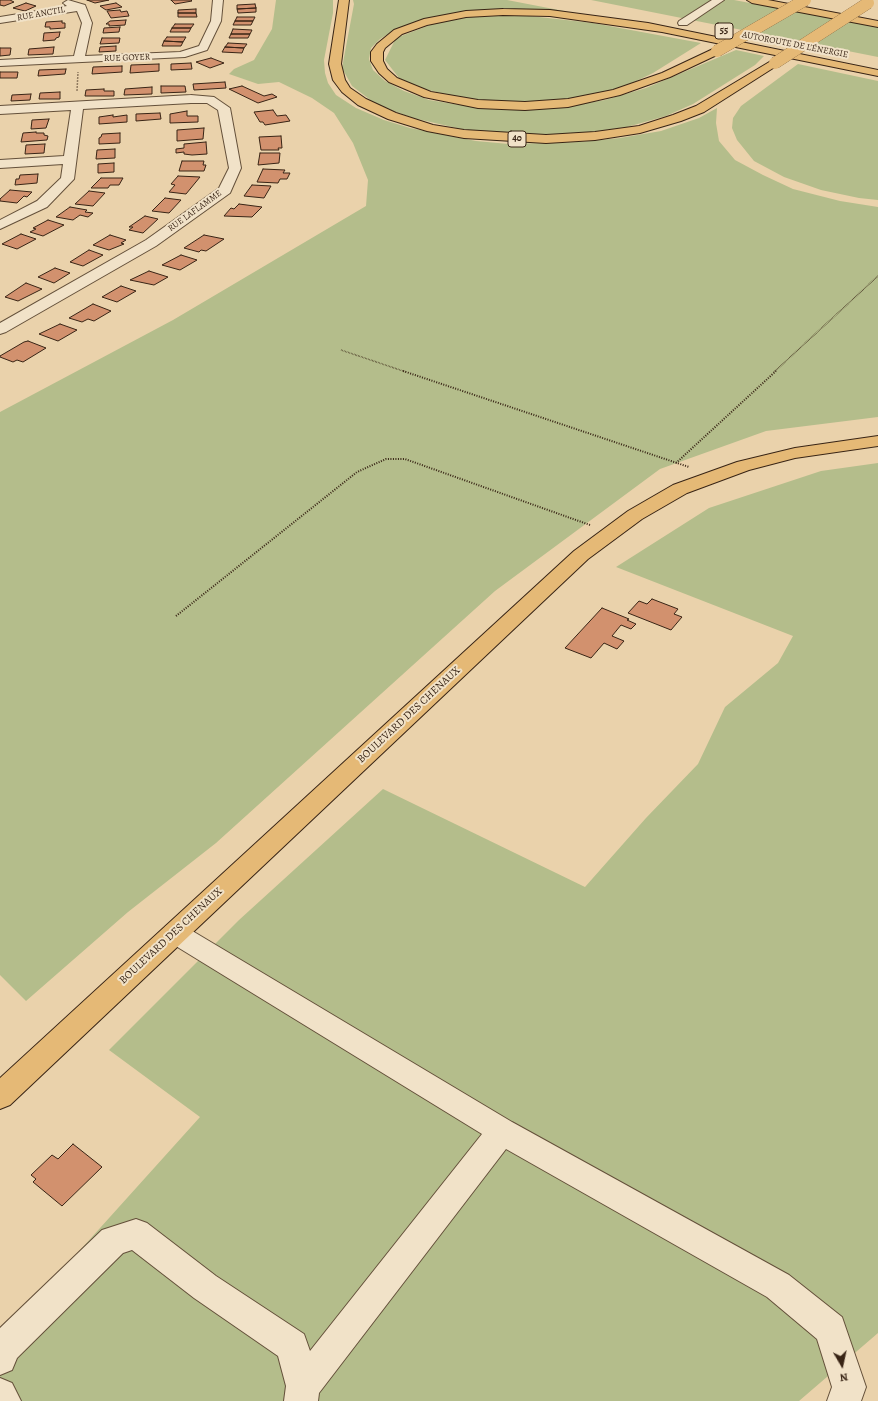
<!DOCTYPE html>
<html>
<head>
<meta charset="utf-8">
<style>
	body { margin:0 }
	#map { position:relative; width:878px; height:1401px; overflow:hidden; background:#ead2ab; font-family:Alegreya,serif }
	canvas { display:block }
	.north { position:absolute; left:822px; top:1345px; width:40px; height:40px; -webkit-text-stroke:3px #f1e2c8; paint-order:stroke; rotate:171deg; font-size:11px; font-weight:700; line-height:16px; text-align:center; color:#382415 }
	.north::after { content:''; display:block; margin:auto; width:14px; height:18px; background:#382415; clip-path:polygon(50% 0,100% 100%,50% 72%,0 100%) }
</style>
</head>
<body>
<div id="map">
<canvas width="878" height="1401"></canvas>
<div class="north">N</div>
</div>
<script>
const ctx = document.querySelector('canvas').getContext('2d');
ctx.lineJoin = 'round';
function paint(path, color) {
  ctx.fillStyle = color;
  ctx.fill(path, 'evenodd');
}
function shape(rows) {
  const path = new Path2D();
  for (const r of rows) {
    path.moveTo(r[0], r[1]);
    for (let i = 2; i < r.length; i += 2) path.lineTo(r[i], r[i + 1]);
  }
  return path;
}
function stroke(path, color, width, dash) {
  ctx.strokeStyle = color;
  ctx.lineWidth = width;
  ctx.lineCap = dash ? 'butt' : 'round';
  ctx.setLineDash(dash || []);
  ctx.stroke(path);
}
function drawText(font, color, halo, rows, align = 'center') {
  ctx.font = font + ' Alegreya,serif';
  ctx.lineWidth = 4;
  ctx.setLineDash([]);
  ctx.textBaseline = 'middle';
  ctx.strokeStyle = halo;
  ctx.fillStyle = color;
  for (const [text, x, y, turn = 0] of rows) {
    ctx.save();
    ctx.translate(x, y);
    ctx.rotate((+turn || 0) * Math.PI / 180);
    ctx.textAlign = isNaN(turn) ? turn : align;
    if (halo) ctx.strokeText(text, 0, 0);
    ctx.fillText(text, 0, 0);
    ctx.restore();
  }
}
paint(shape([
	[276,0,333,0,333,13,324,60,325,73,328,83,336,95,356,108,384,120,410,128,476,141,509,144,579,142,620,138,661,131,699,118,717,108,716,123,719,141,735,160,763,175,793,189,840,201,878,207,878,417,766,431,660,469,495,591,216,843,128,912,26,1001,0,975,0,412,173,320,366,206,368,180,353,143,334,113,312,98,279,82,258,84,229,74,234,69,254,60,272,29],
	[353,0,507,0,564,11,461,12,448,14,419,21,396,29,380,39,371,48,369,59,373,70,385,81,404,91,429,100,460,105,506,110,562,107,605,100,646,88,736,50,764,56,755,65,693,104,666,116,627,127,577,134,529,136,461,129,413,118,377,105,352,86,342,68,354,4],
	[591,0,734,0,878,27,878,57],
	[521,15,593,23,701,43,653,73,626,86,580,98,532,104,478,102,416,87,399,78,385,60,396,38,438,22,471,17],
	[798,64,878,81,878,200,859,198,821,190,784,177,754,161,737,140,732,128,733,118,741,106],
	[878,463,878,1333,799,1401,0,1401,0,1348,19,1318,200,1117,109,1050,239,920,383,789,585,887,646,818,698,764,725,707,778,663,793,636,616,567,709,508,821,471]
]), '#b4bd8b');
const building = shape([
	[0,0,10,0,14,2,4,6,0,5,0,0],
	[87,0,109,0,95,3,87,0],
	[171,0,191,0,192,1,175,4,171,0],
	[26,3,36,6,25,11,13,8,26,3],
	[116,3,122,7,106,10,100,6,116,3],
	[255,4,256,8,237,9,237,5,255,4],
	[256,8,256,12,238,13,237,9,256,8],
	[196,9,196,13,178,13,178,10,196,9],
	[120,10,121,12,127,11,129,16,111,18,107,11,120,10],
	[178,13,196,13,197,17,178,17,178,13],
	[237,17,255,17,253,21,235,21,237,17],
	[126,20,125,25,109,26,109,24,106,24,110,21,126,20],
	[62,21,62,23,65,23,65,28,50,29,50,27,45,27,46,22,62,21],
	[235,21,253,21,251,25,233,25,235,21],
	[175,24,194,24,191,28,172,28,175,24],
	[120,27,119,32,103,33,104,28,120,27],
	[172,28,191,28,189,32,170,32,172,28],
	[233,29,252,30,250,34,231,34,233,29],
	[60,32,59,37,56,38,55,40,43,41,44,33,60,32],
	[231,34,250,34,248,38,229,38,231,34],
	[167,37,186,37,183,42,164,41,167,37],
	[102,38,120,38,119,43,100,44,102,38],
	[164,41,183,42,181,46,162,46,164,41],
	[228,43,247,44,244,48,225,47,228,43],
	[116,46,116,51,99,52,100,47,116,46],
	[54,47,53,54,28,55,29,49,54,47],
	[225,47,244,48,242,53,222,52,225,47],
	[0,48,11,48,10,55,0,56,0,48],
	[211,58,224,63,210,68,196,62,211,58],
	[191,63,192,69,171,70,171,64,191,63],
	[159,64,159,71,130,73,131,65,159,64],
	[122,66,122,72,92,74,93,67,122,66],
	[66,69,65,74,38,76,39,70,66,69],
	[0,72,18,72,17,78,0,78,0,72],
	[225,82,226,88,194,90,193,84,225,82],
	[161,86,185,86,186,92,161,93,161,86],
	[242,86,264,96,272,94,277,97,258,103,229,89,242,86],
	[152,87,152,94,124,95,125,89,152,87],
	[104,89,104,91,114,91,114,96,85,96,86,90,104,89],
	[60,92,60,99,39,99,40,93,60,92],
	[31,94,30,100,11,101,12,95,31,94],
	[273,110,277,116,286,115,290,121,265,125,263,122,260,122,254,112,273,110],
	[187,111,187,116,198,116,198,122,170,123,170,114,187,111],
	[160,113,161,119,136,121,136,114,160,113],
	[113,115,113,117,127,115,127,122,99,124,99,117,113,115],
	[49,119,46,128,31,129,32,120,49,119],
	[204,128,203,139,177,141,177,130,204,128],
	[36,132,36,133,44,133,44,135,48,136,47,140,21,142,23,133,36,132],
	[120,133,120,143,99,144,99,138,101,137,102,134,120,133],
	[281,136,282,148,278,148,279,150,261,150,259,137,281,136],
	[206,142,207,154,192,155,184,154,184,152,176,153,176,149,184,148,184,144,206,142],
	[45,144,44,153,25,154,26,145,45,144],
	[115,149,115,158,96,159,97,150,115,149],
	[260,153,280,153,279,163,258,165,260,153],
	[182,161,204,161,203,165,206,165,204,171,179,171,182,161],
	[114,163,114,172,98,173,98,164,114,163],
	[263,169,285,170,283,173,290,173,287,179,280,179,278,183,257,182,263,169],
	[38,174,37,183,15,185,16,179,19,179,20,175,38,174],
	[178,176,200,177,186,194,169,192,175,185,171,184,178,176],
	[101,178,123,178,119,185,110,185,108,188,91,188,101,178],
	[252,185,271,186,264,198,244,196,252,185],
	[10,190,32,192,27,197,24,196,17,203,0,201,0,199,10,190],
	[89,191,105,193,93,206,75,204,89,191],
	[165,198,181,200,169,213,152,211,165,198],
	[239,204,262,207,252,217,224,216,231,208,234,209,239,204],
	[70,207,87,210,85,212,93,213,88,217,80,215,73,220,56,217,70,207],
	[145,216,158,219,143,233,129,230,133,227,129,227,145,216],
	[48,220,64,225,43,236,30,232,36,229,33,228,48,220],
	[21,234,36,239,17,249,2,244,21,234],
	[110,235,126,240,121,243,124,244,109,250,93,245,110,235],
	[204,235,224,239,206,251,201,250,199,252,184,248,204,235],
	[89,250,103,255,83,266,70,262,89,250],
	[181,255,197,260,180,270,162,265,181,255],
	[55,268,70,273,54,283,38,277,55,268],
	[149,271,168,277,154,285,130,280,149,271],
	[26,283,42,289,18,301,5,297,26,283],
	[121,286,136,291,117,302,102,297,121,286],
	[93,304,111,311,94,321,88,319,82,322,69,318,93,304],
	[60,324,77,330,58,341,39,334,60,324],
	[28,341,46,348,23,362,17,360,13,362,0,357,0,356,24,342,28,341],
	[652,599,678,609,674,614,682,617,671,630,628,613,639,601,647,604,652,599],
	[602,608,629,619,627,620,636,624,631,629,621,625,612,636,624,641,617,649,604,643,591,658,565,648,602,608],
	[73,1144,102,1167,62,1206,33,1182,36,1179,31,1175,52,1155,58,1159,73,1144]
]);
paint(building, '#d2916e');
stroke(building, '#382415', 1);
const minor = shape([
	[68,0,85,5,92,23,85,56,180,52,199,46,211,21,213,0,223,0,221,21,208,48,207,50,185,57,0,66,0,60,74,56,82,23,77,11,0,23,0,17,67,6,63,3,68,0],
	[712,0,724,0,687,25,679,25,678,23,679,21,712,0],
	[191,95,214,97,230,108,241,168,230,193,156,246,6,332,0,334,0,323,146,240,219,188,229,168,218,110,207,103,191,103,83,109,74,179,47,207,0,229,0,220,37,201,61,178,63,164,0,168,0,160,64,156,71,110,0,114,0,106,191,95],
	[175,923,184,926,512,1122,789,1275,842,1317,866,1387,861,1401,827,1401,832,1387,817,1339,767,1297,506,1149,319,1393,318,1401,284,1401,286,1386,278,1356,194,1298,132,1250,123,1253,17,1358,12,1370,0,1375,0,1328,102,1230,136,1219,147,1223,216,1276,304,1334,310,1351,482,1134,166,940,162,933,166,926,175,923],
	[0,1378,12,1383,21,1401,0,1401,0,1378]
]);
const major = shape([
	[878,436,878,446,795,458,749,470,687,493,642,519,588,559,10,1105,0,1109,0,1078,574,551,628,511,673,485,737,462,795,448,878,436]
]);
const highway = shape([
	[339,0,349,0,341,64,345,80,350,88,366,99,396,113,433,125,464,130,546,135,595,132,639,126,673,115,696,106,771,61,775,60,781,63,704,112,681,121,640,133,595,140,546,143,464,138,427,131,388,119,358,105,342,92,333,80,329,64,339,0],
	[747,0,768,0,878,21,878,27,752,3,747,0],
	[503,9,550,10,648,23,878,70,878,76,662,32,550,16,503,15,466,17,427,25,402,34,385,48,383,52,383,61,387,69,397,78,431,92,478,100,525,102,568,99,613,90,662,73,713,49,721,49,723,51,721,53,670,77,620,95,568,107,525,110,478,108,424,97,389,82,379,73,371,61,371,52,377,44,394,30,424,19,466,11,503,9]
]);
stroke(minor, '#64503a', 2);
stroke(major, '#382415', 2);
stroke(highway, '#382415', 2);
stroke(shape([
	[77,91,78,72],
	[341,350,406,372],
	[774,372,878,276]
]), '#382415', 1.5, [0.5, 1]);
stroke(shape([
	[403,371,689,467],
	[676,463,776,371],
	[176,616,357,472,386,459,405,459,590,525]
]), '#382415', 2, [1, 1.5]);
paint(minor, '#f1e2c8');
paint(major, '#e5b976');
paint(highway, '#e5b976');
const highwayBridge = shape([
	[717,51,805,0],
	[775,63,868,3]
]);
stroke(highwayBridge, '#382415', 12, []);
stroke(highwayBridge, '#e5b976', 12);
drawText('9px', '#382415', '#f1e2c8', [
	["RUE ANCTIL",41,14,-10],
	["AUTOROUTE DE L'ÉNERGIE",795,45,11],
	["RUE GOYER",127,58,-2],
	["RUE LAFLAMME",195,211,-36]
]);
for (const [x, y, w] of [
	[724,31,18],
	[517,139,18]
]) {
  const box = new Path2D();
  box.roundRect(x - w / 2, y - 8, w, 16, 3);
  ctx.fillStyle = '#f1e2c8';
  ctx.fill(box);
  stroke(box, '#382415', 1);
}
drawText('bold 10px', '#382415', null, [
	["55",724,31],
	["40",517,139]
]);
drawText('11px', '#382415', '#f1e2c8', [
	["BOULEVARD DES CHENAUX",409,715,-43],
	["BOULEVARD DES CHENAUX",171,936,-43]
]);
</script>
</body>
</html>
